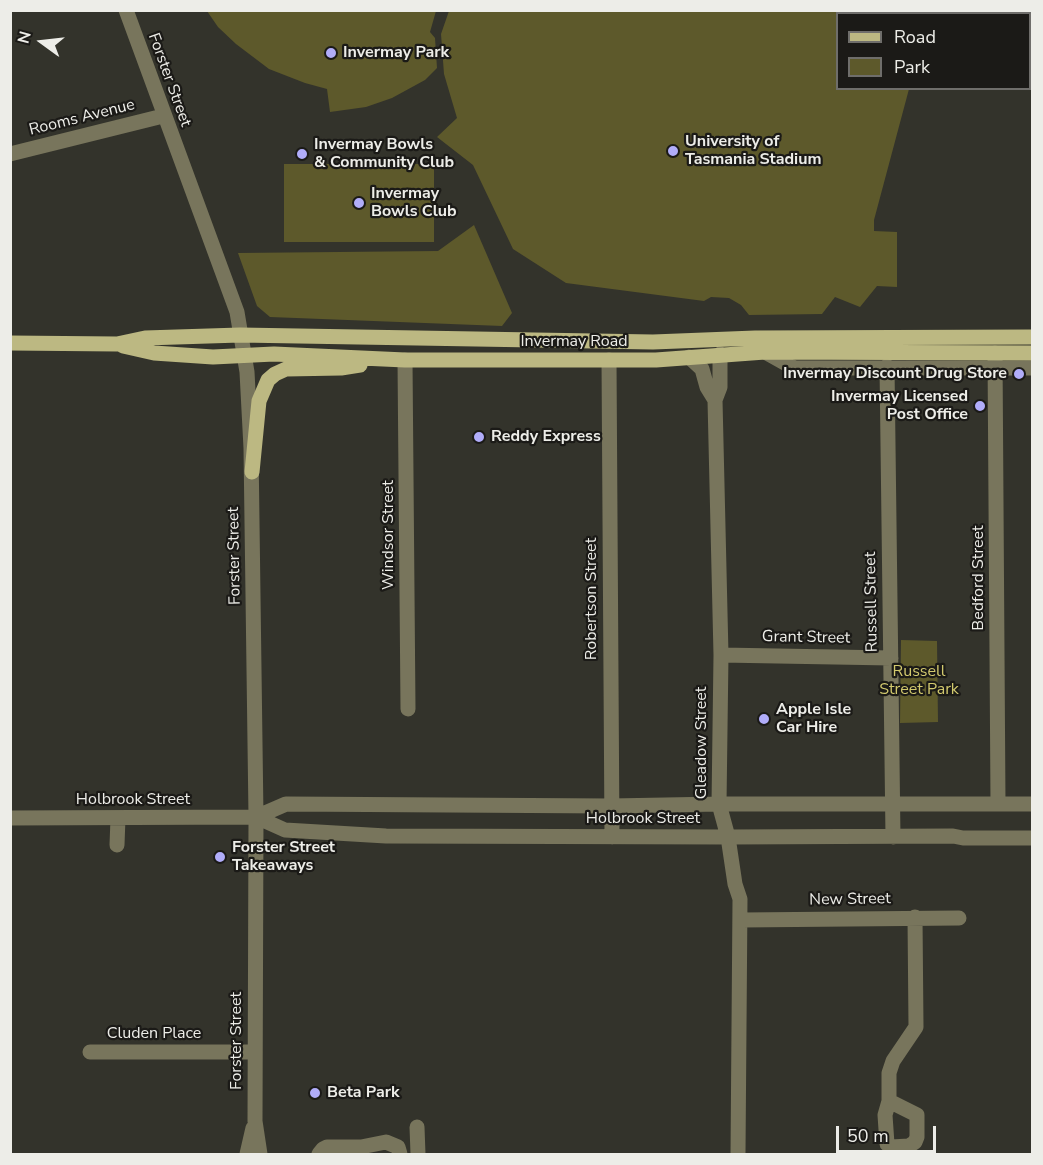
<!DOCTYPE html>
<html>
<head>
<meta charset="utf-8">
<style>
	body { margin:0 }
	#map { position:relative; width:1043px; height:1165px; overflow:hidden; background:#33332b; font-family:"Nunito Sans",sans-serif }
	canvas { display:block }
	.frame { position:absolute; inset:0; border:12px solid #edede8; pointer-events:none }
	.legend { position:absolute; left:836px; top:12px; width:195px; height:78px; box-sizing:border-box; background:#1b1a17; border:2px solid #6f6e6b; margin:0; padding:8px 10px; list-style:none; font-size:18px; color:#edede8 }
	.legend li { display:flex; align-items:center; gap:12px; height:30px }
	.legend b { width:30px; border:2px solid #6f6e6b }
	.north { position:absolute; left:12px; top:12px; width:60px; height:60px; -webkit-text-stroke:4px #1b1a17; paint-order:stroke; rotate:285deg; font-size:16px; font-weight:700; line-height:24px; text-align:center; color:#edede8 }
	.north::after { content:''; display:block; margin:auto; width:21px; height:27px; background:#edede8; clip-path:polygon(50% 0,100% 100%,50% 72%,0 100%) }
	.scale { position:absolute; left:836px; top:1126px; width:100px; height:27px; box-sizing:border-box; border:3px solid #edede8; border-top:0; padding-left:8px; font-size:18px; line-height:21px; white-space:nowrap; color:#edede8; -webkit-text-stroke:4px #1b1a17; paint-order:stroke }
</style>
</head>
<body>
<div id="map">
<canvas width="1043" height="1165"></canvas>
<div class="frame"></div>
<ul class="legend">
<li><b style="height:8px;background:#bcb882"></b>Road</li>
<li><b style="height:16px;background:#5d592b"></b>Park</li>
</ul>
<div class="north">N</div>
<div class="scale">50 m</div>
</div>
<script>
const ctx = document.querySelector('canvas').getContext('2d');
ctx.lineJoin = 'round';
function paint(path, color) {
  ctx.fillStyle = color;
  ctx.fill(path, 'evenodd');
}
function shape(rows) {
  const path = new Path2D();
  for (const r of rows) {
    path.moveTo(r[0], r[1]);
    for (let i = 2; i < r.length; i += 2) path.lineTo(r[i], r[i + 1]);
  }
  return path;
}
function stroke(path, color, width, dash) {
  ctx.strokeStyle = color;
  ctx.lineWidth = width;
  ctx.lineCap = dash ? 'butt' : 'round';
  ctx.setLineDash(dash || []);
  ctx.stroke(path);
}
function drawText(font, color, halo, rows, align = 'center') {
  ctx.font = font + ' "Nunito Sans",sans-serif';
  ctx.lineWidth = 4.5;
  ctx.setLineDash([]);
  ctx.textBaseline = 'middle';
  ctx.strokeStyle = halo;
  ctx.fillStyle = color;
  for (const [text, x, y, turn = 0] of rows) {
    ctx.save();
    ctx.translate(x, y);
    ctx.rotate((+turn || 0) * Math.PI / 180);
    ctx.textAlign = isNaN(turn) ? turn : align;
    if (halo) ctx.strokeText(text, 0, 0);
    ctx.fillText(text, 0, 0);
    ctx.restore();
  }
}
paint(shape([
	[207,11,436,11,430,32,435,38,437,68,425,80,392,98,366,107,330,112,327,89,305,83,269,69,236,44,218,27],
	[449,11,930,11,930,14,838,14,838,88,909,89,874,220,874,231,897,232,897,287,877,286,860,307,835,297,822,314,749,315,741,305,729,298,711,297,704,301,566,283,513,249,473,165,437,137,457,118,444,74,441,34],
	[284,164,434,164,434,242,284,242],
	[474,225,512,313,502,326,270,317,257,306,238,253,438,251],
	[901,640,937,641,938,722,900,723]
]), '#5d592b');
stroke(shape([
	[126,10,237,312,247,372,251,448,256,817,255,1121,260,1154],
	[10,154,163,116],
	[765,352,790,366,796,368,1032,368],
	[995,353,998,803],
	[720,354,720,387,715,400,721,655,719,804,728,837,735,884,740,899,738,1154],
	[689,357,702,369,707,387,715,400],
	[405,360,408,709],
	[609,360,612,837],
	[887,366,893,837],
	[721,655,891,658],
	[256,817,285,830,386,836,728,837,953,836,963,838,1032,838],
	[10,818,256,817,286,804,611,806,719,804,1032,804],
	[117,845,118,818],
	[741,920,959,918],
	[90,1052,255,1052],
	[889,1101,917,1115,917,1137,915,1142,909,1146,891,1147,887,1144,885,1115,889,1101,889,1073,893,1061,916,1027,915,917],
	[417,1127,418,1154],
	[247,1154,253,1128],
	[319,1154,323,1149,327,1147,361,1147,386,1142,398,1147,400,1154]
]), '#78755c', 15);
stroke(shape([
	[10,343,117,344,145,338,240,335,653,342,755,338,1032,337],
	[123,346,154,353,213,357,274,354,405,360,656,360,765,352,1032,353],
	[252,472,259,401,268,380,275,374,286,369,341,368,360,365]
]), '#bcb882', 15);
for (const [x, y, r, color] of [
	[331,53,6,"#b1adfa"],
	[673,151,6,"#b1adfa"],
	[302,154,6,"#b1adfa"],
	[359,203,6,"#b1adfa"],
	[1019,374,6,"#b1adfa"],
	[980,406,6,"#b1adfa"],
	[479,437,6,"#b1adfa"],
	[764,719,6,"#b1adfa"],
	[220,857,6,"#b1adfa"],
	[315,1093,6,"#b1adfa"]
]) {
  const dot = new Path2D();
  dot.arc(x, y, r, 0, 2 * Math.PI);
  ctx.fillStyle = color;
  ctx.fill(dot);
  stroke(dot, '#1b1a17', 2);
}
drawText('bold 16px', '#edede8', '#1b1a17', [
	["Invermay Park",343,53],
	["University of",685,142],
	["Tasmania Stadium",685,160],
	["Invermay Bowls",314,145],
	["& Community Club",314,163],
	["Invermay",371,194],
	["Bowls Club",371,212],
	["Invermay Discount Drug Store",1007,374,"right"],
	["Invermay Licensed",968,397,"right"],
	["Post Office",968,415,"right"],
	["Reddy Express",491,437],
	["Apple Isle",776,710],
	["Car Hire",776,728],
	["Forster Street",232,848],
	["Takeaways",232,866],
	["Beta Park",327,1093]
], 'left');
drawText('16px', '#edede8', '#1b1a17', [
	["Forster Street",169,80,70],
	["Rooms Avenue",82,118,-14],
	["Invermay Road",574,342],
	["Windsor Street",389,535,-90],
	["Forster Street",235,556,-91],
	["Bedford Street",979,578,-90],
	["Robertson Street",592,599,-90],
	["Russell Street",872,602,-91],
	["Grant Street",806,638,1],
	["Gleadow Street",702,743,-90],
	["Holbrook Street",133,800],
	["Holbrook Street",643,819],
	["New Street",850,900,-1],
	["Cluden Place",154,1034],
	["Forster Street",237,1041,-90]
]);
drawText('16px', '#d2c96e', '#1b1a17', [
	["Russell",919,672],
	["Street Park",919,690]
]);
</script>
</body>
</html>
